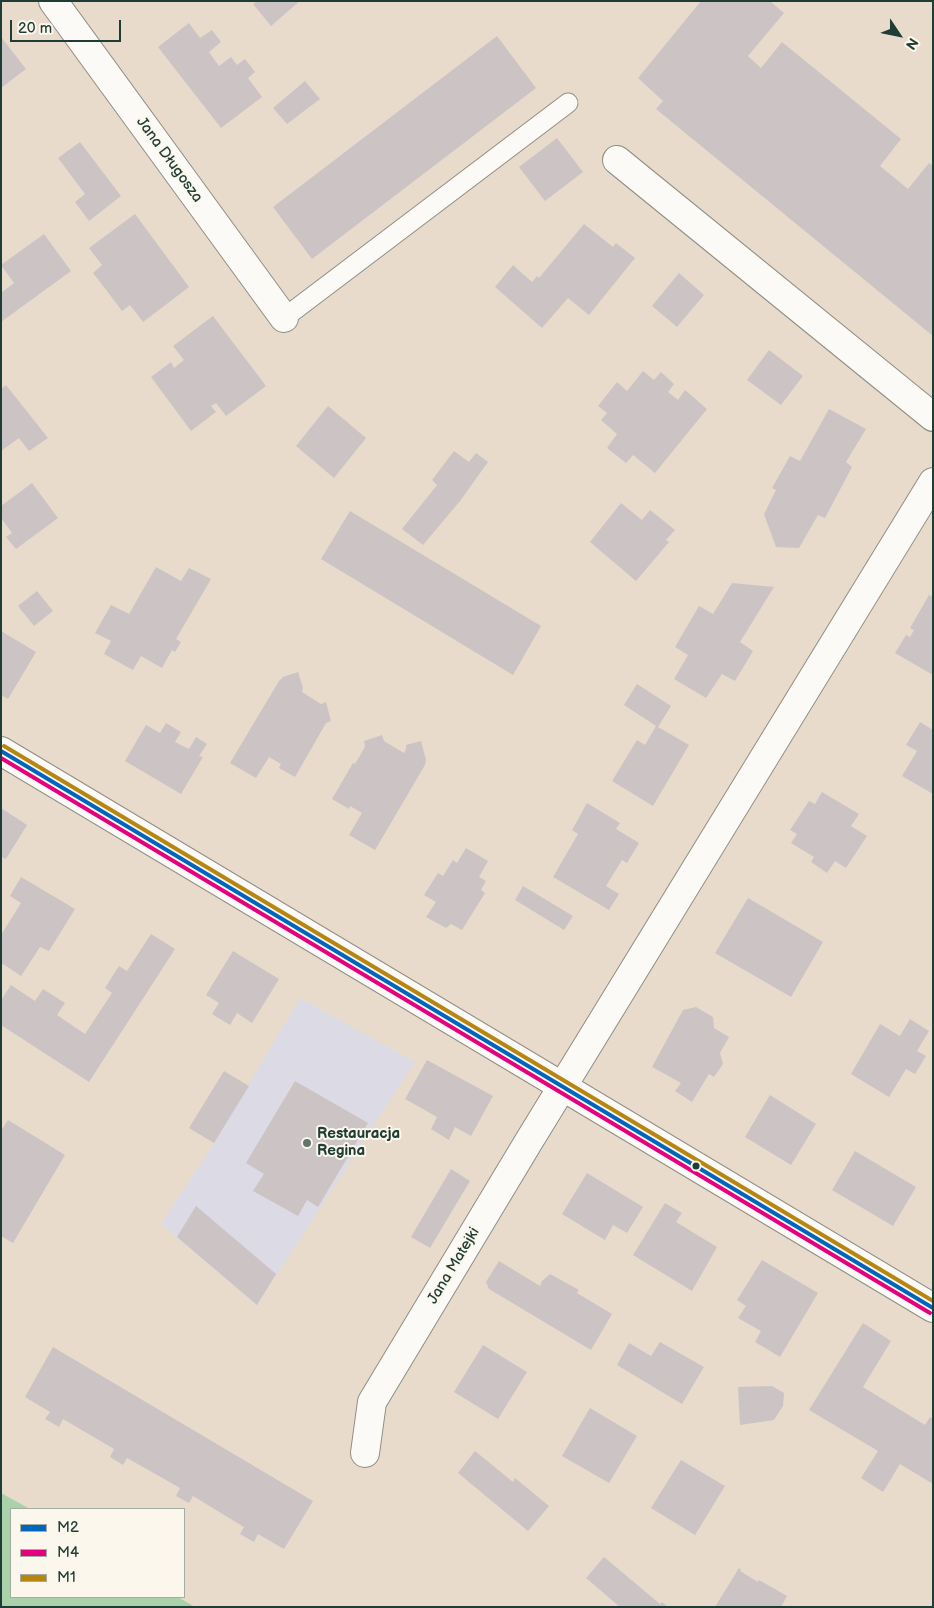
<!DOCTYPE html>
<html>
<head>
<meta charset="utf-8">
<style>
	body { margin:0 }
	#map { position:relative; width:934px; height:1608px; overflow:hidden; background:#e8dbcc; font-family:"Balsamiq Sans",sans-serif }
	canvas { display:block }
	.frame { position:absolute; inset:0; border:2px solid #1f3d34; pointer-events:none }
	.legend { position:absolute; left:10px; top:1508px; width:175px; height:90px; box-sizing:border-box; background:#fbf7ec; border:1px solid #a3ada2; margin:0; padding:6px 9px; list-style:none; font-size:15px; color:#1f3d34 }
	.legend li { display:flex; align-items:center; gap:10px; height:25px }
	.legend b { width:25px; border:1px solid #a3ada2 }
	.north { position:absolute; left:874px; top:10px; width:50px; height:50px; -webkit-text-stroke:4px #fbf7ec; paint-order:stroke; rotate:124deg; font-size:14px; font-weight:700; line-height:20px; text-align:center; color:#1f3d34 }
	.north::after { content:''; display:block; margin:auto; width:18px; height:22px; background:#1f3d34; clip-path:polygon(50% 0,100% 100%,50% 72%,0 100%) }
	.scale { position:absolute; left:10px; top:20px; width:111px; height:22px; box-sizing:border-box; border:2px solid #1f3d34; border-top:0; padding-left:6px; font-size:15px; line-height:18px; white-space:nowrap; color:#1f3d34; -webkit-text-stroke:4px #fbf7ec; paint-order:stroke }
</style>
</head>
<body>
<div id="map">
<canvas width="934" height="1608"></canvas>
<div class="frame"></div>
<ul class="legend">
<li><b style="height:6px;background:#0065bd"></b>M2</li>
<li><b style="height:6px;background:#e5007d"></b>M4</li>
<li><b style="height:6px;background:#b68610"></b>M1</li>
</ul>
<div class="north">N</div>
<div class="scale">20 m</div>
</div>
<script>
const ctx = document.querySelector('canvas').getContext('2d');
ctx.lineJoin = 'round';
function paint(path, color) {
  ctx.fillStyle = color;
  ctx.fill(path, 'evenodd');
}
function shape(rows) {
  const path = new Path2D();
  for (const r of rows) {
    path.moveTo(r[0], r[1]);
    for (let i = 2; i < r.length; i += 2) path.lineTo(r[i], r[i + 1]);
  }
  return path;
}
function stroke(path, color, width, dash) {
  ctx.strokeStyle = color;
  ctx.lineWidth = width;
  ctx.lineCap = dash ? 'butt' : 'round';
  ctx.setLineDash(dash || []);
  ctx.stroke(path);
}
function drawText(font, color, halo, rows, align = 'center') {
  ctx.font = font + ' "Balsamiq Sans",sans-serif';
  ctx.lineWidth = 4;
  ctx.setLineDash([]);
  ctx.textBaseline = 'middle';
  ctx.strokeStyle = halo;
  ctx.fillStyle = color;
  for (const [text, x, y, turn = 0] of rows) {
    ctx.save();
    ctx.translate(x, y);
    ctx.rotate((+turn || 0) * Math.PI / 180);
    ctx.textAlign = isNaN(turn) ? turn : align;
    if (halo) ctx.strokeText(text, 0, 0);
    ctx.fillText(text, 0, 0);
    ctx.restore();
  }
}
paint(shape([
	[300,998,415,1062,257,1305,161,1224,214,1143]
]), '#dcdae5');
paint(shape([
	[1,1493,30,1509,11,1509,11,1597,178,1597,195,1607,1,1607]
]), '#a9d2aa');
paint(shape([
	[257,1,300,1,271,26,253,4],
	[701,1,770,1,784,13,748,56,761,68,782,42,901,139,880,166,908,189,929,163,933,166,933,336,656,109,663,101,638,78],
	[189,23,200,38,212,30,221,42,209,52,219,66,231,57,237,65,245,59,255,72,248,78,262,97,221,128,158,47],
	[497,36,536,88,312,259,273,207],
	[1,37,26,69,1,88],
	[305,81,320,99,287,124,273,108],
	[557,138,583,172,545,201,519,167],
	[80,142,121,196,89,221,75,202,85,194,58,158],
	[135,214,189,287,143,322,130,305,122,311,107,291,93,273,102,265,89,248],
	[584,224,613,247,616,243,635,258,589,315,568,298,542,328,495,287,513,265,532,282,537,276,539,278],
	[44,234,71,271,1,322,1,293,14,283,1,265],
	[679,273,704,295,677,327,652,306],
	[213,316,266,386,226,416,216,403,211,406,216,412,191,431,151,377,171,362,174,368,184,360,173,346],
	[769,350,803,376,781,405,747,380],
	[643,371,654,380,661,372,674,384,668,392,678,400,685,390,707,409,655,473,633,455,626,463,607,448,617,434,601,420,607,413,598,406,617,382,627,391],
	[6,385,48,438,29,451,19,438,1,451,1,389],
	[328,406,366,438,334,478,296,446],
	[829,409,866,429,846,462,852,467,825,518,818,515,799,548,776,547,764,514,776,490,772,488,790,456,800,461],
	[454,451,469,462,476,453,488,462,460,501,423,545,402,529,437,485,432,480],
	[32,483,58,518,16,549,6,537,12,533,1,518,1,506],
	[621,503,642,520,650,510,675,530,666,540,669,542,636,581,590,542],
	[350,511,541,626,513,675,321,559],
	[156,567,181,581,189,568,211,579,176,639,181,642,175,652,172,650,162,668,141,656,133,670,104,654,111,641,95,633,111,605,129,614],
	[732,583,774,587,740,642,753,651,735,681,722,674,706,698,674,679,688,655,675,647,699,606,713,614],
	[37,591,53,611,34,626,18,606],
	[929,595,933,597,933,675,895,653,906,635,910,637,914,630,910,628],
	[1,631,36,652,8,699,1,695],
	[298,672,303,688,302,692,321,704,326,702,331,721,326,723,295,777,279,768,281,764,269,757,256,778,230,763,279,681,283,677],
	[637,684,671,706,658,727,689,745,653,806,612,781,637,740,645,745,656,726,624,705],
	[920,722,933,730,933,794,902,776,917,751,906,745],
	[166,723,181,732,175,742,189,749,196,737,207,744,199,756,203,757,181,794,125,761,146,725,160,733],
	[382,735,384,741,404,753,406,749,406,745,421,741,426,760,425,765,375,850,349,835,362,813,350,806,349,809,332,799,353,763,355,764,365,747,364,741],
	[822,792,859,814,851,826,867,836,846,868,835,861,827,873,811,862,814,857,791,843,797,834,790,830,809,801,815,804],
	[587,803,620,823,616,829,639,843,627,863,622,860,606,886,619,894,609,910,553,877,578,834,572,830],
	[1,808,27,825,6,859,1,857],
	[466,848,488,861,479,877,486,881,481,890,485,893,462,930,451,924,446,928,426,917,436,902,424,895,438,873,443,876,453,860,457,863],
	[21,877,75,909,49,951,40,947,21,976,3,964,1,967,1,935,21,903,10,896],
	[523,886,573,916,564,930,515,900],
	[748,898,823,942,791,997,715,953],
	[151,934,175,949,89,1082,1,1025,1,1000,11,985,35,1001,43,989,65,1003,57,1015,85,1034,112,993,105,988,119,966,127,971],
	[233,951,279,979,252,1023,237,1013,230,1025,212,1014,219,1003,206,995],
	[696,1007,713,1017,714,1028,729,1037,720,1053,723,1064,714,1077,709,1074,692,1102,675,1091,681,1083,652,1067,683,1010],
	[910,1019,929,1031,917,1051,926,1056,915,1074,906,1069,889,1097,851,1074,880,1024,900,1036],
	[427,1060,493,1096,471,1136,455,1127,449,1140,431,1129,437,1117,405,1099],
	[224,1071,249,1086,214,1143,189,1128],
	[295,1081,368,1123,318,1207,307,1200,298,1216,253,1191,264,1174,246,1163],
	[770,1095,816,1124,791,1165,745,1137],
	[8,1120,65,1155,13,1243,1,1236,1,1131],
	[855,1151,916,1187,893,1226,832,1190],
	[451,1169,470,1181,430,1248,411,1237],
	[587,1173,643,1207,627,1233,613,1225,605,1240,562,1214],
	[665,1203,682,1213,676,1222,717,1247,692,1291,633,1255],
	[196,1206,276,1274,257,1305,177,1237],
	[762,1260,818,1293,780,1357,755,1342,761,1331,738,1318,746,1306,737,1300],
	[499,1261,540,1286,542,1281,550,1274,579,1290,577,1293,612,1314,591,1350,489,1289,486,1282],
	[863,1323,891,1341,863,1387,925,1425,930,1417,933,1419,933,1484,900,1464,883,1492,861,1478,878,1451,809,1410],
	[660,1342,704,1367,682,1404,617,1365,629,1343,651,1356],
	[483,1345,527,1372,498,1419,454,1392],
	[53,1347,313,1501,284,1549,258,1534,254,1542,240,1534,244,1527,193,1496,189,1503,176,1496,180,1488,127,1458,123,1465,110,1457,114,1449,63,1419,59,1427,45,1419,50,1412,25,1397],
	[772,1386,784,1393,783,1406,774,1420,740,1425,738,1387],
	[590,1408,637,1436,609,1483,562,1456],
	[475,1451,513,1482,515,1478,549,1506,528,1531,458,1473],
	[681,1460,725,1486,695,1535,651,1508],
	[604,1557,660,1604,662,1602,668,1607,620,1607,586,1578],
	[739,1568,741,1569,740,1571,758,1582,759,1580,787,1596,781,1607,715,1607]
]), '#ccc3c5');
const service = shape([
	[284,318,568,103]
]);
const minor = shape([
	[53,1,284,318],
	[617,160,933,417],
	[365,1453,372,1402,529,1141,933,482]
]);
const tertiary = shape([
	[1,751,933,1308]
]);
stroke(service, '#8f8d84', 21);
stroke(minor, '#8f8d84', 30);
stroke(tertiary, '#8f8d84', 30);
stroke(service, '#fcfaf7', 19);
stroke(minor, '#fcfaf7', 28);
stroke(tertiary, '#fcfaf7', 28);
stroke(shape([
	[1,751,933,1308]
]), '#0065bd', 4);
stroke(shape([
	[1,758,930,1313]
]), '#e5007d', 4);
stroke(shape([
	[4,746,933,1301]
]), '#b68610', 4);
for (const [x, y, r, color] of [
	[307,1143,5,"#657469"],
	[696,1166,4.5,"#1f3d34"]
]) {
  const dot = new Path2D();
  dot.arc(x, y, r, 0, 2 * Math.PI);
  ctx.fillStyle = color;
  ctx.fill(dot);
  stroke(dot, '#fbf7ec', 2);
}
drawText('15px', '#1f3d34', '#fbf7ec', [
	["Jana Długosza",169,160,54],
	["Jana Matejki",454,1266,-59]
]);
drawText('bold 15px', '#1f3d34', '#fbf7ec', [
	["Restauracja",317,1134],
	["Regina",317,1151]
], 'left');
</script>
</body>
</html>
